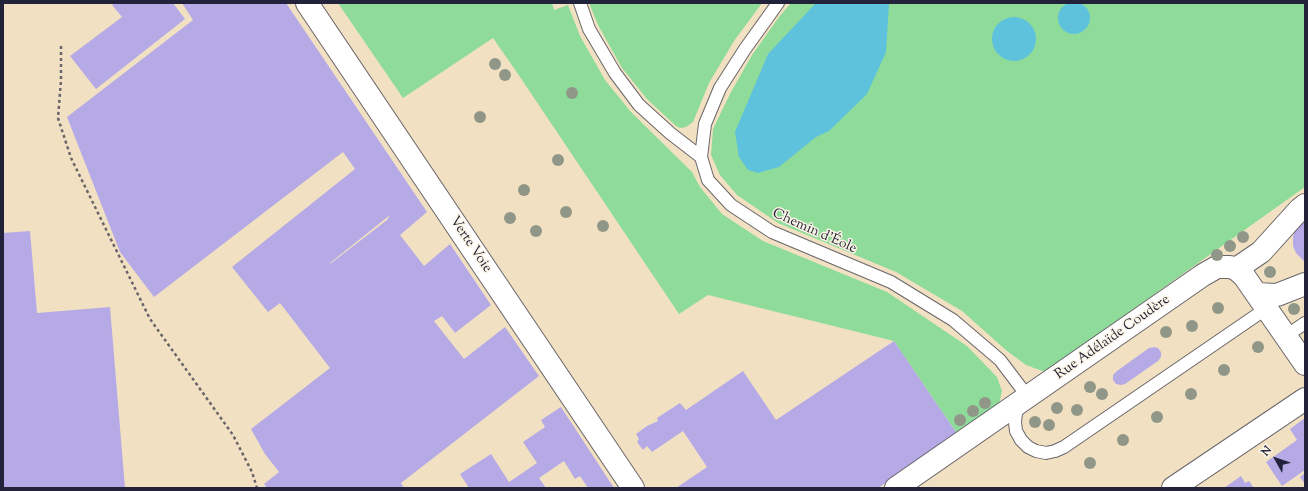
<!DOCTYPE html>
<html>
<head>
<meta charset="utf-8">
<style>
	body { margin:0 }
	#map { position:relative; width:1308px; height:491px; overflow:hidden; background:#f1e1c2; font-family:"Sorts Mill Goudy",serif }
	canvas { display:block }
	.frame { position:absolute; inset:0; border:4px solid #22223b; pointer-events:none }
	.north { position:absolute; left:1256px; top:439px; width:40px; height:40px; -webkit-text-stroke:3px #fcf5e5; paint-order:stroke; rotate:310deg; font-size:11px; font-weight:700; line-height:16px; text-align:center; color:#22223b }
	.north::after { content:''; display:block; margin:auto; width:14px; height:18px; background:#22223b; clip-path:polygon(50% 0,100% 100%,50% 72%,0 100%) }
</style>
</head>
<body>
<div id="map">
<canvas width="1308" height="491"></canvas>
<div class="frame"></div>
<div class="north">N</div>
</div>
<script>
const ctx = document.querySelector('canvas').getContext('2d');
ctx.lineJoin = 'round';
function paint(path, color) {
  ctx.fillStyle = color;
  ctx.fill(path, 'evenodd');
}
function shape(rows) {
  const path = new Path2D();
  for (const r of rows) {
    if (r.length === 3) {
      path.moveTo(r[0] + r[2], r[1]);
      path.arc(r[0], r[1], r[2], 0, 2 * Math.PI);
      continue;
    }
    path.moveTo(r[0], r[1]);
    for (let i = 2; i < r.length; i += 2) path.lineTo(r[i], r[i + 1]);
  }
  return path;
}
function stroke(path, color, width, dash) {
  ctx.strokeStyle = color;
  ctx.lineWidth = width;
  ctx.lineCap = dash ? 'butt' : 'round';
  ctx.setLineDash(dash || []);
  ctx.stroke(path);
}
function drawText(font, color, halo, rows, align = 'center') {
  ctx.font = font + ' "Sorts Mill Goudy",serif';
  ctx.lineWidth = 3;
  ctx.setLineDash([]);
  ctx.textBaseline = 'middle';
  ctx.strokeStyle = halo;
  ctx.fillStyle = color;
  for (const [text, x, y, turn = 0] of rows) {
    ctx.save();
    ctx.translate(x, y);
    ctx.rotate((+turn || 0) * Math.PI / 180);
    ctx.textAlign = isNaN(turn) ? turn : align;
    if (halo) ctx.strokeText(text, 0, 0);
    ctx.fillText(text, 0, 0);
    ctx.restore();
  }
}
paint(shape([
	[338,3,552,3,554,10,568,5,580,36,605,80,631,112,692,172,700,187,722,214,763,241,887,292,967,346,997,377,1002,391,999,405,958,435,894,341,708,295,679,314,518,74,493,38,403,98],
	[589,3,762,3,734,41,709,83,693,122,686,127,680,128,676,126,647,99,622,68,598,25],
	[791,3,1305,3,1305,187,1045,372,1026,365,1007,351,962,311,896,272,778,223,737,195,720,175,711,155,713,129,731,92,752,55,779,17]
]), '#8edb9a');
paint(shape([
	[1074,18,16],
	[816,3,889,3,886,52,867,94,829,131,816,137,779,167,758,173,748,170,739,157,735,132,768,54],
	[1014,39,22]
]), '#5fc2dd');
paint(shape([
	[115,3,173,3,185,19,96,89,70,56,122,17,112,5],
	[182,3,286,3,427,212,400,235,424,266,450,244,491,305,455,333,442,316,434,321,464,359,505,327,539,376,401,483,404,488,267,488,264,484,279,472,265,454,251,429,330,368,280,303,268,312,232,267,355,169,343,152,154,297,120,252,67,117,193,20],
	[390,215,387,220,330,264,330,263],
	[1305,218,1305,262,1296,253,1293,246,1293,237,1295,230],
	[30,231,37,313,110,307,125,488,3,488,3,233],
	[894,341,958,435,878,488,676,488,707,467,683,431,652,452,647,446,643,450,637,442,639,439,636,434,647,426,658,421,657,418,680,403,686,410,743,371,776,420],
	[1154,347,1158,348,1161,352,1161,357,1158,361,1125,384,1121,385,1116,384,1113,380,1113,375,1117,371,1149,348],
	[561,407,614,488,588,488,580,476,575,479,564,461,539,478,546,488,469,488,460,474,491,454,509,482,537,463,523,442,545,427,541,420],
	[1305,418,1305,470,1282,486,1266,462,1297,440,1290,429],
	[1305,473,1305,484,1300,477],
	[1241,476,1245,483,1249,481,1254,488,1224,488]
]), '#b5aae6');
const lane = shape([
	[580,3,589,29,615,73,639,105,670,133,701,157],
	[778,3,745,49,720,88,705,124,701,157,708,180,731,205,772,232,891,282,953,320,1000,360,1028,397,1021,404,1016,413,1015,422,1016,431,1021,440,1028,447,1036,451,1046,453,1055,451,1064,447,1267,308],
	[1286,336,1305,323]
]);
const street = shape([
	[307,3,633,488],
	[1236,269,1261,252,1300,209,1305,205],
	[1257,294,1277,295,1305,284],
	[896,488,1203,275,1217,267,1230,267,1236,269,1244,276,1305,364],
	[1173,488,1305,399]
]);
stroke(lane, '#6a656a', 14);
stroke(street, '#6a656a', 24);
stroke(shape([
	[61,46,61,80,58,118,71,158,150,319,233,435,252,472,257,488]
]), '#6a656a', 2.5, [3, 3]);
stroke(lane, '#fff', 12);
stroke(street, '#fff', 22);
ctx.fillStyle = '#919788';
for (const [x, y] of [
	[495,64],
	[505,75],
	[572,93],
	[480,117],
	[558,160],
	[524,190],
	[566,212],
	[510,218],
	[603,226],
	[536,231],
	[1243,237],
	[1230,246],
	[1217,255],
	[1270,272],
	[1218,308],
	[1294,309],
	[1192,326],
	[1166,332],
	[1258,347],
	[1224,370],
	[1090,387],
	[1102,394],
	[1191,394],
	[985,403],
	[1057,408],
	[1077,410],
	[973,411],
	[1157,417],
	[960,420],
	[1035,422],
	[1049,425],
	[1123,440],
	[1090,463]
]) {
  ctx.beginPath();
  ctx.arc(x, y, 6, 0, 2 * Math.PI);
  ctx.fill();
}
drawText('14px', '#22223b', '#fcf5e5', [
	["Chemin d'Éole",814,232,24],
	["Verte Voie",470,245,56],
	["Rue Adélaïde Coudère",1113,338,-35]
]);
</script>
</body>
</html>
